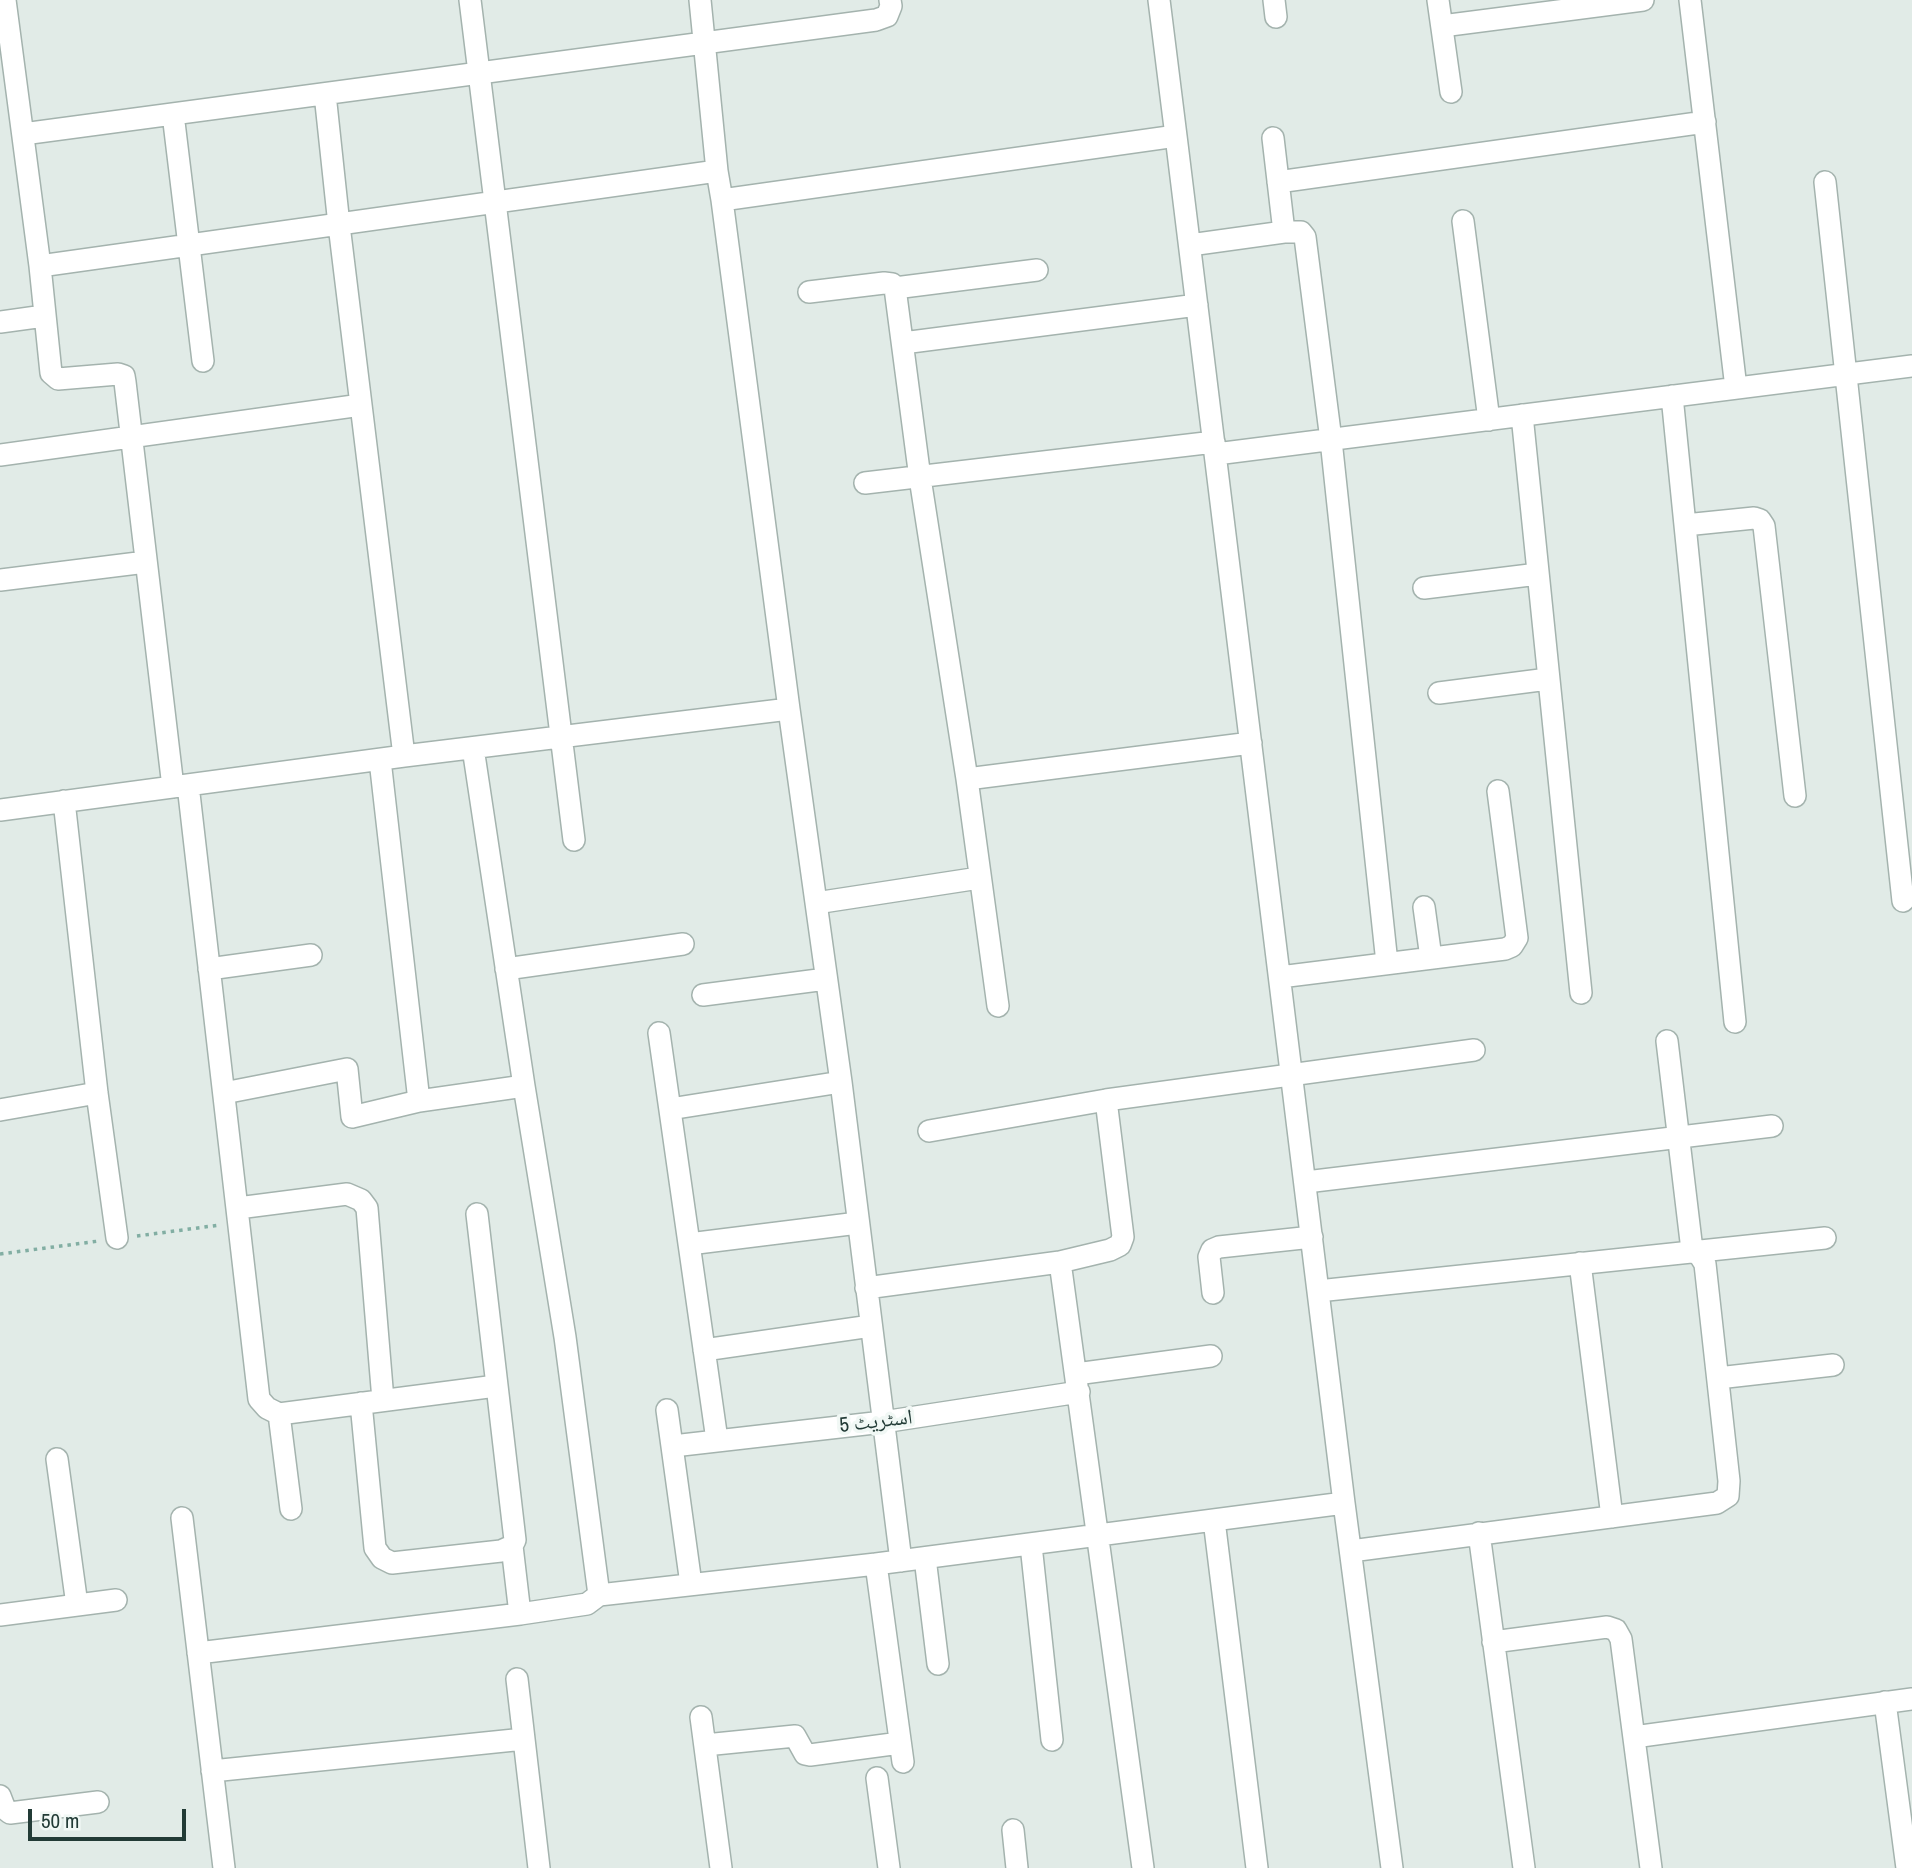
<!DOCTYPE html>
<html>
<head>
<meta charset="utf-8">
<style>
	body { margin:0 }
	#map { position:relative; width:1912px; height:1868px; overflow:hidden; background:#e1ebe7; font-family:"Archivo Narrow",sans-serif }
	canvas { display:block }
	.scale { position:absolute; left:28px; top:1809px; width:158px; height:32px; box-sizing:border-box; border:4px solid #223b36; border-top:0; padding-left:9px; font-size:21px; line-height:24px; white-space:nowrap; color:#223b36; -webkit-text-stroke:5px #f1f8f5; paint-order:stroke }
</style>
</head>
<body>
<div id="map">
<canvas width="1912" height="1868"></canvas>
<div class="scale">50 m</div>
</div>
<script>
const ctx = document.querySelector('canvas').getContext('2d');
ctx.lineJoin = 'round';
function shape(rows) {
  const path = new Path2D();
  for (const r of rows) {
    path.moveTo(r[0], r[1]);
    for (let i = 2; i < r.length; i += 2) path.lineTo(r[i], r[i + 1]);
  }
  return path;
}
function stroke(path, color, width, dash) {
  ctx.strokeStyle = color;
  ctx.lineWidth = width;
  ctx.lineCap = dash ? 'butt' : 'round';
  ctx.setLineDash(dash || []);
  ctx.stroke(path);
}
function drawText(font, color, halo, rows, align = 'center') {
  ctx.font = font + ' "Archivo Narrow","Noto Naskh Arabic",sans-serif';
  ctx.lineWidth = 7;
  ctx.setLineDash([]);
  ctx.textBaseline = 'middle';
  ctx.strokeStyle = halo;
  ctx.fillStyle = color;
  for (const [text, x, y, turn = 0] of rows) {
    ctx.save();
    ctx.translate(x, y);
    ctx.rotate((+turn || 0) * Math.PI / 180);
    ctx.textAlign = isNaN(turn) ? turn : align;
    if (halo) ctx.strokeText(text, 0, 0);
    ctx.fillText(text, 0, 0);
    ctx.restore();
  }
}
const minor = shape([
	[5,0,40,266,51,373,58,379,118,374,124,376,125,382,173,787],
	[470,0,574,840],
	[700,0,717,171],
	[1274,0,1276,17],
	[1438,0,1451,92],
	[1690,0,1736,388],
	[1442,26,1643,0],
	[325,94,339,225,404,756],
	[173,114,203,361],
	[23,134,876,20,887,16,891,6,890,0],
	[1176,136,1344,1503,1392,1868],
	[1273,138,1284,232],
	[1278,182,1705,122],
	[1825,182,1903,901],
	[722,200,789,709,841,1082,901,1561],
	[1463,221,1489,420],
	[1190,245,1284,232,1301,232,1305,237,1331,440,1387,963],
	[40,266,717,171,722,200,1176,136,1159,0],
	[895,288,1037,270],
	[809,292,884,283,892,284,895,288,920,478,967,779,998,1006],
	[0,322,44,316],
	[903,343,1197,305],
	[1672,396,1735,1022],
	[1522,415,1581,993],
	[1216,454,1912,366],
	[0,455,361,405],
	[865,483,1214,442],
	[1685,525,1754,518,1760,520,1764,526,1795,796],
	[0,580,146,562],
	[1424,588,1538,574],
	[1439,693,1548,679],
	[473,748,524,1086,565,1337,599,1595],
	[380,760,419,1101],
	[967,779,1251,743],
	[188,785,259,1399,267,1408,279,1414,496,1386],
	[64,801,97,1093,117,1238],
	[0,810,404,756,789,709],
	[816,903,979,878],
	[1424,907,1431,958],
	[209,969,311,955],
	[506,969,683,944],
	[1280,977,1505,949,1512,946,1517,938,1498,791],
	[703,995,826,979],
	[659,1033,717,1440],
	[224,1093,347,1069,352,1117,419,1101,524,1086],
	[670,1109,841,1082],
	[0,1110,97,1093],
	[929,1131,1106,1100,1474,1050],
	[1306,1182,1772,1126],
	[238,1208,347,1194,361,1200,367,1208,383,1400],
	[477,1214,515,1540,512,1546,520,1614],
	[689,1244,858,1223],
	[1060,1262,1143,1868],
	[1580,1263,1612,1517],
	[866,1288,1060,1262,1110,1250,1120,1245,1123,1237,1106,1100],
	[1318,1291,1825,1238],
	[1213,1293,1209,1257,1212,1250,1219,1247,1312,1237],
	[704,1350,871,1326],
	[1076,1374,1211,1356],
	[1718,1378,1833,1365],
	[361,1403,375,1548,382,1558,392,1563,501,1551,512,1546],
	[667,1410,691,1584],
	[279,1414,291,1509],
	[673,1446,883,1422,1079,1392],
	[57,1459,77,1605],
	[182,1518,224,1868],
	[1214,1520,1257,1868],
	[1479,1533,1524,1868],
	[1031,1545,1052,1740],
	[1351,1551,1717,1503,1728,1496,1729,1481,1705,1264,1700,1256,1692,1250,1667,1041],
	[925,1558,938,1664],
	[876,1564,903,1762],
	[0,1615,116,1600],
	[1493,1642,1607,1627,1616,1630,1621,1639,1651,1868],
	[198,1653,520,1614,587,1604,599,1595,876,1564,1344,1503],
	[517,1679,539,1868],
	[1885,1702,1907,1868],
	[701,1717,721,1868],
	[1634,1737,1912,1699],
	[705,1745,795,1736,805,1754,810,1755,900,1743],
	[212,1771,524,1739],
	[877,1778,889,1868],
	[0,1796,5,1809,10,1813,98,1802],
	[1013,1830,1017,1868]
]);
stroke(minor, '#a4b3ae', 24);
stroke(shape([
	[137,1236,220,1225],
	[0,1254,99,1241]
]), '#82aea3', 3.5, [3.5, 5]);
stroke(minor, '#fff', 21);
drawText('21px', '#223b36', '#f1f8f5', [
	["اسٹریٹ 5",876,1422,-7]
]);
</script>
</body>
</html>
